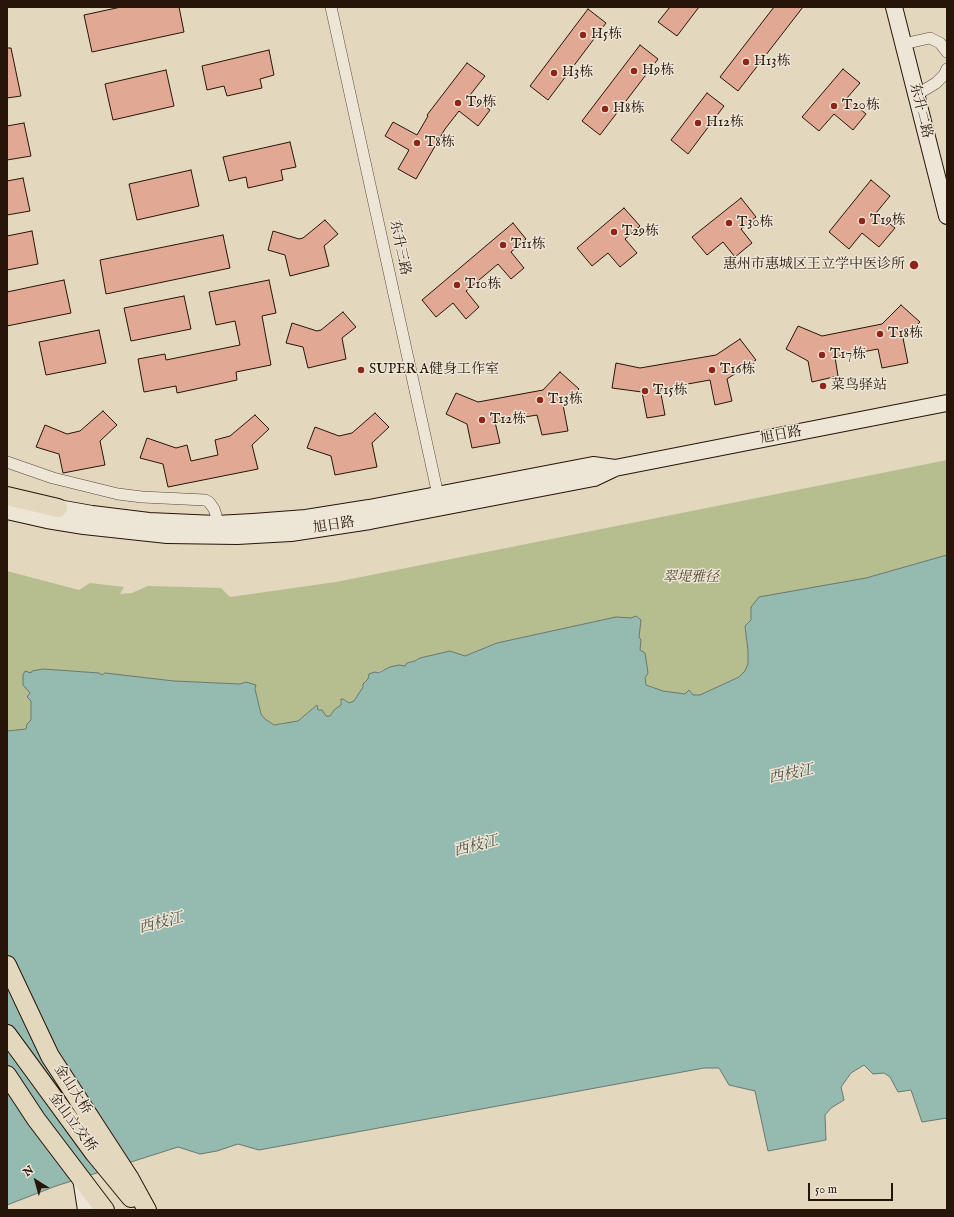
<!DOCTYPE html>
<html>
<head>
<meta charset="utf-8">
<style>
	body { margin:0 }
	#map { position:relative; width:954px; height:1217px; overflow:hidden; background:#e3d7be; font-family:"IM FELL English",serif }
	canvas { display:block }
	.frame { position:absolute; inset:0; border:8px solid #27150a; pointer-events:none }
	.north { position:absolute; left:16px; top:1161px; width:40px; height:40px; -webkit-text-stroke:3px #ede5d5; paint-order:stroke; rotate:323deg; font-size:11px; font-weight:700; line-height:16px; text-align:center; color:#27150a }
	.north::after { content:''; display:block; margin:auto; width:14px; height:18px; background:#27150a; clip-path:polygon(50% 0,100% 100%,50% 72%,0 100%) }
	.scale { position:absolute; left:808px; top:1183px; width:85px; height:18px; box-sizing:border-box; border:2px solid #27150a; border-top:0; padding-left:5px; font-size:12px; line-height:14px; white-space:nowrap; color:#27150a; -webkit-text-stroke:3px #ede5d5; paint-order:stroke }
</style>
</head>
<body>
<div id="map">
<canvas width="954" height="1217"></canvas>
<div class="frame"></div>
<div class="north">N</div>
<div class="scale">50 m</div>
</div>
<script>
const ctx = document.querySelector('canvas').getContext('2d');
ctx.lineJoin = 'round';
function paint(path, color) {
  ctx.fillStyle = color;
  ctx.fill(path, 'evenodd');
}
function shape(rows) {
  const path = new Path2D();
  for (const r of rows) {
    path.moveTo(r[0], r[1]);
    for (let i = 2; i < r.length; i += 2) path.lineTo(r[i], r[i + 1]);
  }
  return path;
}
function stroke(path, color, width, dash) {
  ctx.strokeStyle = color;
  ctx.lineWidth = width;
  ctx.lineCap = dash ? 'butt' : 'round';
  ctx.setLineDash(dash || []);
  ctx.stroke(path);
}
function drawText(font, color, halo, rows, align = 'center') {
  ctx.font = font + ' "IM FELL English","Noto Serif SC",serif';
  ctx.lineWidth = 3;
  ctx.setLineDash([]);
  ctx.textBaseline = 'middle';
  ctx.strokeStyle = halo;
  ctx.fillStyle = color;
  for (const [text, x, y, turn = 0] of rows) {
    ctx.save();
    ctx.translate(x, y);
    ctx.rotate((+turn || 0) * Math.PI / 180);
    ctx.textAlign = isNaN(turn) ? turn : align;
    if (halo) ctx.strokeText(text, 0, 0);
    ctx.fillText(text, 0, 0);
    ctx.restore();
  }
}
paint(shape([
	[947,460,947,555,866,578,751,607,751,620,745,626,748,651,748,664,745,671,739,677,700,695,693,695,689,690,685,694,663,691,646,685,640,650,641,640,639,638,641,620,616,617,497,643,465,656,450,651,420,658,405,666,381,670,363,684,363,687,354,701,349,703,340,701,341,705,334,710,330,716,326,716,318,711,316,706,298,721,273,725,265,719,261,714,255,689,256,685,246,682,240,684,174,681,105,673,102,675,99,673,43,669,37,671,29,691,31,701,31,721,27,724,26,729,7,731,7,571,79,590,90,583,124,587,120,594,132,593,148,586,221,588,230,597,336,582]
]), '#b6bd8f');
const water = shape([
	[947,555,947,1118,922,1122,911,1090,898,1092,890,1077,884,1073,873,1074,864,1065,851,1073,841,1087,844,1100,831,1108,825,1115,826,1140,768,1151,755,1091,729,1085,719,1068,704,1068,259,1150,238,1144,217,1151,200,1154,178,1147,56,1186,7,1205,7,731,26,729,27,724,31,720,31,701,27,697,30,693,23,685,23,675,25,671,31,673,32,671,43,669,99,673,102,675,105,673,174,681,240,684,246,682,256,685,255,689,261,714,265,719,274,725,298,721,317,705,318,710,322,710,326,716,330,716,334,710,341,705,341,699,343,699,349,703,354,701,363,687,363,684,368,679,369,674,375,672,378,673,390,667,399,665,405,666,407,663,415,661,420,658,450,651,465,656,497,643,616,617,631,618,636,616,641,620,639,637,641,640,640,650,645,653,648,673,645,678,646,685,663,691,685,694,689,690,693,695,700,695,739,677,745,671,748,664,748,651,745,626,751,620,751,607,759,597,866,578,947,555]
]);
paint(water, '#95bab0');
stroke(water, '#69786e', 1);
const building = shape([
	[121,7,179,7,184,32,92,52,84,15,121,7],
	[670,7,699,7,677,36,658,22,670,7],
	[774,7,803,7,738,91,720,77,774,7],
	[588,9,606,23,548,100,530,86,588,9],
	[640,45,658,59,600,135,582,121,640,45],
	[7,48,11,48,21,96,7,98,7,48],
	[269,50,274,75,260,79,262,88,227,96,224,86,207,90,202,66,269,50],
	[467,63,485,76,470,95,490,110,478,126,459,111,445,129,416,179,398,169,409,150,385,136,393,122,417,135,428,116,427,115,467,63],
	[843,69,860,83,847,98,866,114,853,130,834,114,819,131,802,117,843,69],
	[166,70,174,106,113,120,105,84,166,70],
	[707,93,724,106,688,154,671,140,707,93],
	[24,123,31,156,7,160,7,126,24,123],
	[290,142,296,167,281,170,283,180,248,188,246,177,229,181,223,157,290,142],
	[191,170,199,206,137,220,129,184,191,170],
	[23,178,30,211,7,215,7,181,23,178],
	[871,180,890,196,876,213,895,228,879,247,862,233,849,249,829,232,871,180],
	[741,198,756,217,741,229,752,243,735,257,723,242,707,255,692,237,741,198],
	[624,208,640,226,625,239,637,253,620,267,608,253,592,266,577,248,624,208],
	[325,220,338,234,324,246,329,266,290,276,285,255,268,250,273,231,299,239,303,238,325,220],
	[513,223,526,239,511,252,524,268,511,279,498,264,466,291,479,307,466,319,453,303,436,317,422,300,513,223],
	[32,231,38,264,7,270,7,236,32,231],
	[223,235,230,268,106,294,100,260,223,235],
	[64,280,71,313,7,326,7,292,64,280],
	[269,280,276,313,262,316,271,365,236,372,237,380,177,393,176,386,144,392,138,359,165,354,166,360,240,345,235,321,216,325,209,292,269,280],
	[184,296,191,329,131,341,124,308,184,296],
	[901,305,920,322,903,338,908,363,882,368,878,349,835,357,838,376,812,382,808,361,786,349,798,326,822,336,882,324,901,305],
	[343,312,356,327,342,338,346,359,308,368,303,347,286,343,292,323,317,331,321,330,343,312],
	[99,330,106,363,46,375,39,342,99,330],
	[740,339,756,360,727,379,732,401,715,405,710,380,660,389,665,415,647,418,642,392,612,388,616,363,640,368,716,355,740,339],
	[560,372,579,389,563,405,568,431,542,435,537,415,495,422,500,443,472,448,467,424,446,414,456,393,478,402,543,390,560,372],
	[103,411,117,425,100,441,105,465,63,473,59,454,36,447,45,425,67,434,80,431,103,411],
	[375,413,389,427,372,443,377,467,335,475,331,456,307,448,315,427,339,436,352,433,375,413],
	[255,415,269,429,252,445,258,469,168,487,163,464,140,458,147,438,176,448,187,445,191,461,218,455,215,440,230,436,255,415]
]);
paint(building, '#e1a893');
stroke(building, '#27150a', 1);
const street = shape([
	[331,7,438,495],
	[903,44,930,38,940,43,947,52],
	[916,95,936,83,944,75,947,69],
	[7,462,53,478,118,494,142,497,205,500,209,502,214,509,216,515,216,524]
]);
const secondary = shape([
	[894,7,947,216],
	[58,508,92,514,149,521,216,524,253,522,306,518,369,508,593,465,615,468],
	[7,511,47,520,84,526,167,535,237,536,291,533,370,521,594,478,615,468,947,403],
	[81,1178,86,1210]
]);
const primary = shape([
	[7,496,58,508],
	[7,965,50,1056,130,1179,147,1210],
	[7,1034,94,1153,131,1198],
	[7,1075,36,1119,105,1210]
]);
stroke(street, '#564637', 12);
stroke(secondary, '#27150a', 18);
stroke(primary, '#27150a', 20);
stroke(street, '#ede5d5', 11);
stroke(secondary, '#ede5d5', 16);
stroke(primary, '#e3d7be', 18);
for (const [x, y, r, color] of [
	[583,35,4,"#8f2418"],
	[746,62,4,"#8f2418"],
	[634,71,4,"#8f2418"],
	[554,73,4,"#8f2418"],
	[458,103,4,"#8f2418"],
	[834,106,4,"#8f2418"],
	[605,109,4,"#8f2418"],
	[698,123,4,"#8f2418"],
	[417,143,4,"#8f2418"],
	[862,221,4,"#8f2418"],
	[729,223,4,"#8f2418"],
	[614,232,4,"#8f2418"],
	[503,245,4,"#8f2418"],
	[914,265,5,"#8f2418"],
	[457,285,4,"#8f2418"],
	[880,334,4,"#8f2418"],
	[822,355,4,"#8f2418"],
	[361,370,4,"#8f2418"],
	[712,370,4,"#8f2418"],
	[823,386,4,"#8f2418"],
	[645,391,4,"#8f2418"],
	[540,400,4,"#8f2418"],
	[482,420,4,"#8f2418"]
]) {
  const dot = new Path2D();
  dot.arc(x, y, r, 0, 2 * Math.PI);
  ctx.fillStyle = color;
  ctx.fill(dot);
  stroke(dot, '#ede5d5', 1.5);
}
drawText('14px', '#27150a', '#ede5d5', [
	["H5栋",591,35],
	["H13栋",754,62],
	["H9栋",642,71],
	["H3栋",562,73],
	["T9栋",466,103],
	["T20栋",842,106],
	["H8栋",613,109],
	["H12栋",706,123],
	["T8栋",425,143],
	["T19栋",870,221],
	["T30栋",737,223],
	["T29栋",622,232],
	["T11栋",511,245],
	["惠州市惠城区王立学中医诊所",905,265,"right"],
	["T10栋",465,285],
	["T18栋",888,334],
	["T17栋",830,355],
	["SUPER A健身工作室",369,370],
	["T16栋",720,370],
	["菜鸟驿站",831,386],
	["T15栋",653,391],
	["T13栋",548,400],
	["T12栋",490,420]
], 'left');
drawText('14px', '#27150a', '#ede5d5', [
	["东升二路",920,111,76],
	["东升三路",399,248,78],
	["旭日路",781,436,-11],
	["旭日路",334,526,-9],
	["金山大桥",72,1090,57],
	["金山立交桥",72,1123,53]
]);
drawText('italic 14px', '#524732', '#ede5d5', [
	["翠堤雅径",691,578]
]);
drawText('italic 15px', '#4e4f44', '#ede5d5', [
	["西枝江",791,775,-11],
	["西枝江",476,847,-14],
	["西枝江",161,924,-14]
]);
</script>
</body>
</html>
